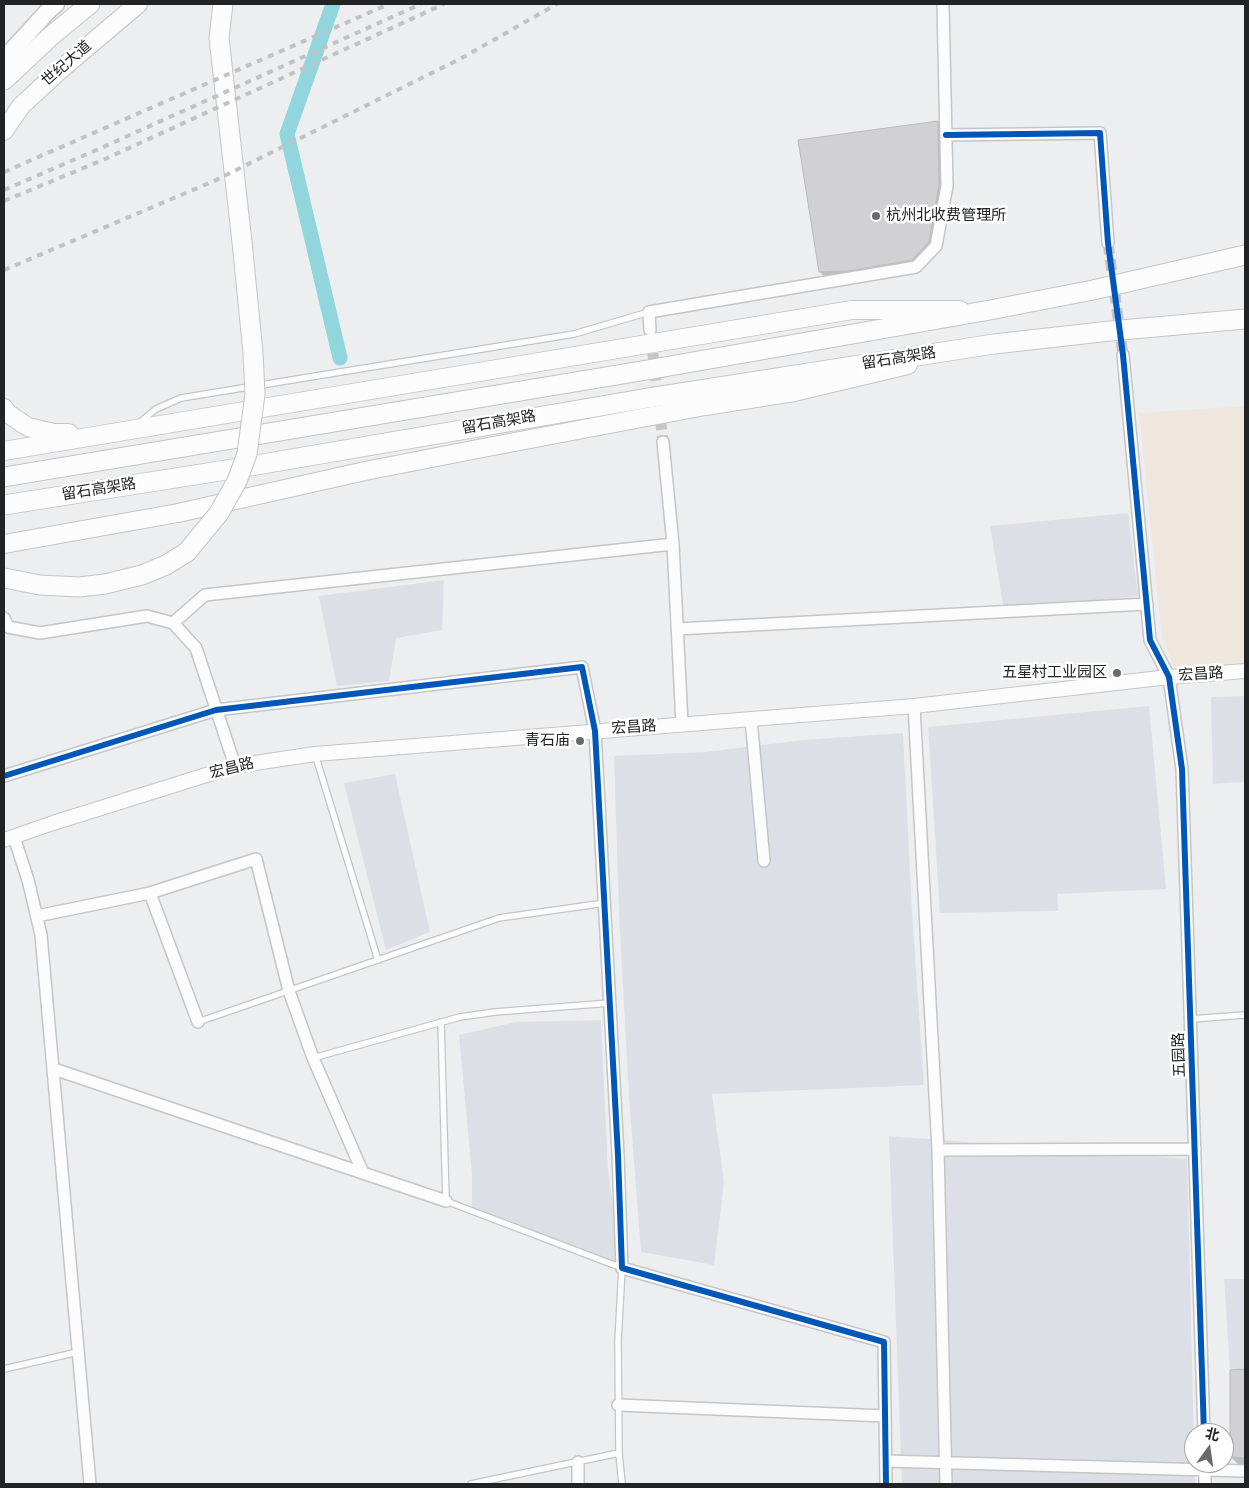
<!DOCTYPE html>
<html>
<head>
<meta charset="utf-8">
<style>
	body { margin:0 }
	#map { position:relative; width:1249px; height:1488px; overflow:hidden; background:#edeef0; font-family:"Roboto Condensed","Noto Sans SC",sans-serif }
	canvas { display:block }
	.frame { position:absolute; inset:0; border:5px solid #222324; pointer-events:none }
	.north { position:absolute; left:1184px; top:1423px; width:50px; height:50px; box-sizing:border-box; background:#fff; border:1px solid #a7a7a7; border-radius:50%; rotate:14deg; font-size:14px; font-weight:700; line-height:20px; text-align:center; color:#222324 }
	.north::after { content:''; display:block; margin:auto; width:18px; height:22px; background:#696a6b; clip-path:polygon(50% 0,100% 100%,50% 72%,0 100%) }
</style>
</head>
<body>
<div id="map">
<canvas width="1249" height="1488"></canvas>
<div class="frame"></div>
<div class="north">北</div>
</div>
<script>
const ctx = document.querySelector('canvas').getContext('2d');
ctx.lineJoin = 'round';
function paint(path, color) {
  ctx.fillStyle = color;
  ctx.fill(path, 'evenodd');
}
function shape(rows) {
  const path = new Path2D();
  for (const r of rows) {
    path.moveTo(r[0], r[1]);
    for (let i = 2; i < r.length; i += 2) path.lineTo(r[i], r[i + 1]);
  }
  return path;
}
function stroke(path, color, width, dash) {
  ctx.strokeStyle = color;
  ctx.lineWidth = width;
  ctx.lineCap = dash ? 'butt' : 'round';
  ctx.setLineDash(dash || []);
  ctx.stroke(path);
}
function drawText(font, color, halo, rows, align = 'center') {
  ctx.font = font + ' "Roboto Condensed","Noto Sans SC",sans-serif';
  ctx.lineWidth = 5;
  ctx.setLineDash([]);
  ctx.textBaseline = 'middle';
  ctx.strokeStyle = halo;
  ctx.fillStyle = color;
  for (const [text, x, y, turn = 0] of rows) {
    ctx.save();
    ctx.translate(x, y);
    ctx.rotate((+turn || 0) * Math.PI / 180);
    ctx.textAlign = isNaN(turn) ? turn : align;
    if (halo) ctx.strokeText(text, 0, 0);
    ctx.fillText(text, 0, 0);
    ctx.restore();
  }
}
paint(shape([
	[1128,513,1138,596,1004,611,990,526],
	[444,580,442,630,396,638,389,681,337,686,319,596],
	[1245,696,1245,782,1213,784,1211,697],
	[1149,706,1166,889,1057,894,1058,911,940,913,928,727],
	[903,733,912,912,924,1085,712,1094,724,1182,714,1265,641,1252,629,1097,619,912,614,756,705,752,804,740],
	[395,774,430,932,386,950,344,783],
	[601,1020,608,1171,622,1268,472,1211,472,1175,459,1035,516,1022],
	[889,1136,1187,1159,1195,1484,902,1484],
	[1224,1279,1245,1279,1245,1369,1230,1370]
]), '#dce0e6');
paint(shape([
	[1245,406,1245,665,1176,670,1162,639,1139,413]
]), '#efe7de');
paint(shape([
	[938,122,944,129,946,193,935,249,919,266,827,279,820,272],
	[1245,1370,1245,1464,1238,1464,1231,1457,1232,1371]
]), '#0003');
stroke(shape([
	[333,4,287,134,340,358]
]), '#91d5dd', 15);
const building = shape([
	[938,121,939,185,929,242,912,260,849,271,819,272,798,140,938,121],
	[1245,1369,1245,1458,1230,1457,1230,1370,1245,1369]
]);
paint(building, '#d1d0d2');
stroke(building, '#bababb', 1);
stroke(shape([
	[1108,243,1123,355],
	[651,337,663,442]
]), '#c4c5c7', 11, [11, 5.5]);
const service = shape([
	[139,423,156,409,181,398,574,334,649,312],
	[315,754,378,960],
	[1191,1019,1245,1015],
	[198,1022,499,918,605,903],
	[441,1022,446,1201,622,1268,618,1341,619,1453,622,1484],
	[313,1058,460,1017,495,1012,610,1003],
	[4,1369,78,1352],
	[471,1484,619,1453]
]);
const minor = shape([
	[946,135,1100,133,1108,243],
	[650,330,649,312,916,267,936,246,947,186,943,4],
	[1123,355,1150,640,1169,677,1182,769,1204,1433],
	[663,442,673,544,682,724],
	[4,618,8,627,40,633,147,616,173,623,196,648,235,766],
	[173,623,205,595,673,544],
	[677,629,1147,604],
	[914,706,938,1150],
	[751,719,764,861],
	[4,776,216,710,582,667,595,731,618,1155,622,1268,884,1342,886,1484],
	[14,837,28,880,41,935,90,1484],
	[150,893,256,859,289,991,313,1058,363,1173],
	[37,916,150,893,198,1022],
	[54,1069,446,1201],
	[618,1405,885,1416],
	[886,1461,1245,1471],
	[1205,1463,1205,1484],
	[578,1484,578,1462],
	[946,1484,938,1150,1195,1149]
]);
const tertiary = shape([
	[4,840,53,823,235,766,315,754,914,706,1169,677,1245,671]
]);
const secondary = shape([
	[4,59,48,11,56,4]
]);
const primary = shape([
	[4,131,21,106,60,70,138,4],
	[4,408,7,413,28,427,54,433,69,433],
	[4,451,852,310,960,310],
	[4,544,178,513,365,471,488,447,705,406,794,392,908,365]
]);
const trunk = shape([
	[223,4,219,38,242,242],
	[4,80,51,36,90,4],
	[4,477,647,370,990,310,1093,290,1245,255],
	[4,505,239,468,654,397,994,344,1110,331,1245,319],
	[4,578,40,585,79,587,105,584]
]);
stroke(service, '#c4c5c6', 8);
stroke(minor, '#c4c5c6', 14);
stroke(tertiary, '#c4c5c6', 16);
stroke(secondary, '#c4c5c6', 19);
stroke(primary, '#c4c5c6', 20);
stroke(trunk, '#c4c5c6', 21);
stroke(service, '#fcfcfd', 5.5);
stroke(minor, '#fcfcfd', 11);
stroke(tertiary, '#fcfcfd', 14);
stroke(secondary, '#fcfcfd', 16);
stroke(primary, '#fcfcfd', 18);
stroke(trunk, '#fcfcfd', 19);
stroke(shape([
	[4,172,389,4],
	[4,190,101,148,421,4],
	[4,201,105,159,444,4],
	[4,270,214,181,460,59,557,4]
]), '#c2c2c2', 4, [6, 6]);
const trunkBridge = shape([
	[105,584,142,575,166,565,187,552,219,513,237,481,247,454,255,394,253,353,242,242]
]);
stroke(trunkBridge, '#c4c5c6', 21, []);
stroke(trunkBridge, '#fcfcfd', 19);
stroke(shape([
	[946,135,1100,133,1108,243,1123,355,1150,640,1169,677,1182,769,1204,1433],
	[4,776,216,710,582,667,595,731,618,1155,622,1268,884,1342,886,1484]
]), '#0057b8', 6);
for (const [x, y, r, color] of [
	[876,216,5,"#696a6b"],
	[1117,673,5,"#696a6b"],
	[580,741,5,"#696a6b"]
]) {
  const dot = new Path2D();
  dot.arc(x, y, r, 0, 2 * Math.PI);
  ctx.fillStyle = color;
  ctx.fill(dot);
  stroke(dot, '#fff', 2);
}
drawText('15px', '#222324', '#fff', [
	["世纪大道",67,64,-41],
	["留石高架路",899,359,-9],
	["留石高架路",499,423,-10],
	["留石高架路",99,490,-9],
	["宏昌路",1201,675,-4],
	["宏昌路",634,728,-4],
	["宏昌路",232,769,-14],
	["五园路",1180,1055,-92]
]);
drawText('15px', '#222324', '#fff', [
	["杭州北收费管理所",886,216,"left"],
	["五星村工业园区",1107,673],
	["青石庙",570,741]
], 'right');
</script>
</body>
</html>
